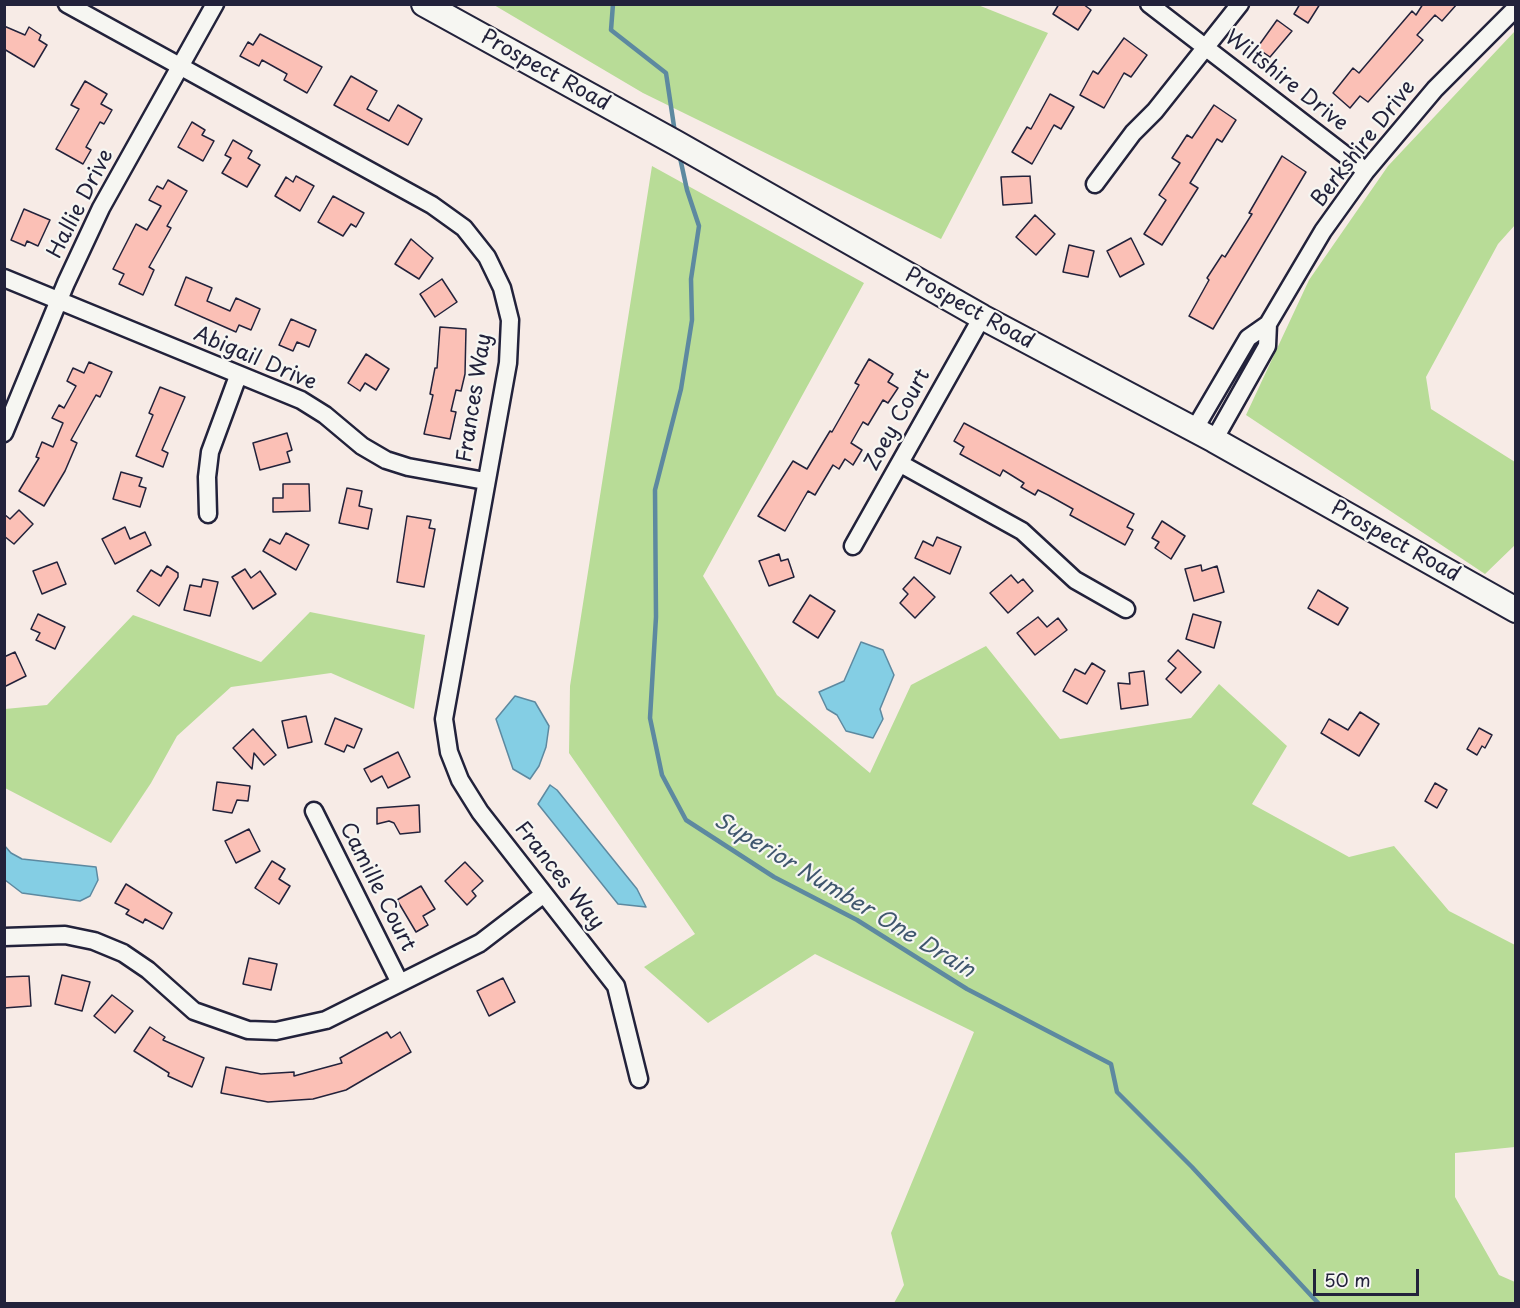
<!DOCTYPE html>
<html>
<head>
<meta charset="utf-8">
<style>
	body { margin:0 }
	#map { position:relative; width:1520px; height:1308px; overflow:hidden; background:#f7ebe6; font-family:"Playpen Sans",sans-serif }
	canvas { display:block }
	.frame { position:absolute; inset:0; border:6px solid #22223b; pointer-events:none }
	.scale { position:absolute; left:1313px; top:1269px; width:106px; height:27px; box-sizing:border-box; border:3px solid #22223b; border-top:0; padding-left:8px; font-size:18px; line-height:21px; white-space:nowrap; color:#22223b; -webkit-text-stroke:4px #f6f6f2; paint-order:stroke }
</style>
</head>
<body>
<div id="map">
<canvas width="1520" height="1308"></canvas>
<div class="frame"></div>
<div class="scale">50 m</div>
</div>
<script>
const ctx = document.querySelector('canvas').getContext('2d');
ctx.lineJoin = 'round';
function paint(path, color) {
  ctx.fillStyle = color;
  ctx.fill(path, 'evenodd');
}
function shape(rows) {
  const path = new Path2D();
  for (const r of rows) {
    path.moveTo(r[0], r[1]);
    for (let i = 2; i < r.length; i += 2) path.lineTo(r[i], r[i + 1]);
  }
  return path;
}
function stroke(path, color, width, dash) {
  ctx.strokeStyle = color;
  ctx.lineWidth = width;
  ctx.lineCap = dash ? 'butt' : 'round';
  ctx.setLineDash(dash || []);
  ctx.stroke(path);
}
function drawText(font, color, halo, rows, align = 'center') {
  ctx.font = font + ' "Playpen Sans",sans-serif';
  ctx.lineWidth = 4.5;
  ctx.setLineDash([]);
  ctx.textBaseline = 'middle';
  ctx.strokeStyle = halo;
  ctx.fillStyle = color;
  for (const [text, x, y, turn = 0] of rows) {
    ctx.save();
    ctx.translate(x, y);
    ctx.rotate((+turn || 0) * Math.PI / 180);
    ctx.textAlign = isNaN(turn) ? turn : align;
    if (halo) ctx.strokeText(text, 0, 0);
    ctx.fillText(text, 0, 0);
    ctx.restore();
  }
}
paint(shape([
	[494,5,978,5,1048,33,941,239,643,93],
	[1515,31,1515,225,1498,244,1426,377,1431,409,1515,462,1515,545,1485,574,1246,415,1309,280,1388,166],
	[652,166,864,283,703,576,777,695,870,773,911,685,986,646,1060,739,1191,718,1219,684,1287,746,1252,804,1349,857,1394,846,1449,911,1515,945,1515,1147,1455,1153,1455,1197,1499,1275,1515,1282,1515,1303,894,1303,904,1285,891,1233,974,1032,815,954,708,1023,644,967,695,934,569,753,570,686],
	[310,612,425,635,414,709,331,673,231,687,177,736,151,783,111,843,5,788,5,709,47,705,133,615,261,662]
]), '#b8dc97');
const water = shape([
	[861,642,883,650,894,675,880,709,883,719,873,738,846,731,837,715,827,709,819,692,844,681,861,642],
	[515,696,535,702,549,726,546,747,539,766,530,779,513,769,496,719,515,696],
	[550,785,557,790,637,889,646,907,618,904,538,804,550,785],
	[4,845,11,853,22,859,96,867,98,880,90,896,80,901,22,893,5,880,4,845]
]);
paint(water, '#84cee4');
stroke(water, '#5d89a0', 1.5);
stroke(shape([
	[613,4,611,30,666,73,675,133],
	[679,153,687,190,699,226,691,279,692,320,681,389,655,490,656,617,650,718,662,775,686,820,774,877,857,920,967,989,1111,1064,1117,1092,1192,1167,1319,1304]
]), '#5d89a0', 4.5);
const building = shape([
	[1059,4,1083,4,1091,10,1078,30,1053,14,1059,4],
	[1300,4,1320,4,1308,23,1294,14,1300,4],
	[1423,4,1457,4,1442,21,1435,15,1417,35,1423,40,1368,102,1360,96,1350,108,1333,93,1353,68,1359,73,1412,11,1416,15,1423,4],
	[1277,20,1292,31,1270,57,1257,48,1277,20],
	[4,26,25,35,29,27,41,35,39,40,47,45,34,67,4,49,4,26],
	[260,34,322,67,307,93,284,80,287,74,262,60,259,66,240,56,248,42,253,45,260,34],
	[1124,38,1147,55,1131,77,1124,73,1104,108,1080,95,1093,71,1098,74,1124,38],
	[351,76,377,91,367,109,389,121,398,105,422,119,408,145,334,105,351,76],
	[85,81,107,94,101,104,112,110,104,124,100,122,86,147,91,150,83,164,56,149,79,109,71,105,85,81],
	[1050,94,1074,107,1061,129,1054,125,1032,164,1012,152,1027,127,1031,129,1050,94],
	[1214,105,1236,120,1222,142,1217,139,1190,183,1198,188,1162,245,1144,234,1166,200,1159,195,1180,163,1172,158,1187,135,1192,138,1214,105],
	[192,122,205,130,202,135,214,141,203,161,178,147,192,122],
	[233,140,252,151,248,158,260,165,247,187,222,173,231,158,225,155,233,140],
	[1282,156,1306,172,1213,329,1189,316,1209,280,1207,278,1222,255,1225,257,1252,214,1249,213,1282,156],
	[296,176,314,186,300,211,275,196,286,177,293,182,296,176],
	[1030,176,1032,203,1003,205,1001,177,1030,176],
	[168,180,187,191,167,226,171,228,149,267,154,270,143,295,119,284,124,274,113,269,136,224,147,230,161,206,149,200,157,186,163,189,168,180],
	[333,196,364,213,356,227,351,224,343,236,318,222,333,196],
	[24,209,50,220,38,246,27,241,25,246,11,240,24,209],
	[1035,215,1055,234,1036,255,1016,237,1035,215],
	[1131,238,1144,264,1120,277,1107,251,1131,238],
	[411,239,433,258,419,279,395,264,411,239],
	[1069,245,1094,251,1088,277,1063,272,1069,245],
	[186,277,212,288,207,301,230,311,236,298,260,309,251,330,239,325,236,332,175,305,186,277],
	[442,279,457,302,435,317,420,294,442,279],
	[291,319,316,330,309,347,297,342,293,351,279,345,291,319],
	[440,327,466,329,465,374,461,391,456,390,451,411,456,412,450,439,424,434,433,395,430,394,435,368,437,368,440,327],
	[366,354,389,369,376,390,365,383,360,391,348,383,366,354],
	[869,359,893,374,888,382,898,388,888,403,883,400,868,425,863,422,851,443,862,450,853,465,845,459,839,469,833,465,815,495,808,491,785,531,758,516,793,461,807,469,830,431,832,432,859,385,855,383,869,359],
	[89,362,112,372,100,397,96,395,71,440,77,443,65,471,44,506,19,491,39,458,36,457,42,442,53,447,63,423,52,418,59,405,64,408,76,386,67,381,73,368,84,373,89,362],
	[160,387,185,397,162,450,168,453,163,467,136,456,153,415,149,413,160,387],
	[964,423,1134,514,1127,527,1133,530,1125,545,1070,515,1073,509,1048,495,1038,490,1035,495,1021,487,1024,483,1003,470,1000,476,960,454,964,447,954,441,964,423],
	[287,433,292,450,287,452,290,462,260,470,253,443,287,433],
	[121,472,142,478,139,486,146,488,140,507,113,499,121,472],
	[283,484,309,484,310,511,273,512,273,498,283,498,283,484],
	[347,488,362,491,359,506,372,509,368,529,339,523,347,488],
	[19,510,33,524,14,544,4,536,4,514,10,519,19,510],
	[407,516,431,520,429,528,435,529,424,587,397,582,407,516],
	[1162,521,1185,536,1171,559,1155,548,1159,542,1152,538,1162,521],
	[125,527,130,539,145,532,151,545,115,564,102,539,125,527],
	[286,533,309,545,296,570,263,551,270,539,280,544,286,533],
	[937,537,961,547,950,574,915,558,923,541,933,546,937,537],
	[779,554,781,561,788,559,794,577,769,586,759,561,779,554],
	[57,562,66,584,42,594,33,571,57,562],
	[1201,565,1202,571,1217,566,1224,592,1194,601,1185,569,1201,565],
	[167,566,178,573,178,577,159,606,137,591,151,570,161,576,167,566],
	[245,569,251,578,260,571,276,594,253,609,232,577,245,569],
	[1011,575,1018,583,1023,579,1033,591,1008,613,990,593,1011,575],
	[914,577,935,597,915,618,900,603,908,594,903,589,914,577],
	[203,579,218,582,210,616,184,610,190,585,201,587,203,579],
	[1318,590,1348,608,1338,625,1308,608,1318,590],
	[810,595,835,611,818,638,793,622,810,595],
	[38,614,65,627,55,649,36,640,40,633,31,629,38,614],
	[1193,614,1221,622,1214,648,1186,639,1193,614],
	[1038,617,1047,627,1058,618,1067,630,1035,655,1017,633,1038,617],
	[1178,650,1201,672,1181,693,1166,679,1176,668,1168,661,1178,650],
	[15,652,26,676,4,687,4,657,15,652],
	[1092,663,1105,671,1087,704,1063,691,1075,669,1085,674,1092,663],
	[1144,671,1148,705,1121,709,1118,683,1130,684,1129,673,1144,671],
	[1360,712,1379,724,1359,756,1321,733,1329,719,1348,730,1360,712],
	[306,716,312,742,288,748,282,721,306,716],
	[335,718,362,729,354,748,347,745,344,752,325,744,335,718],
	[1479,728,1492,735,1485,748,1482,746,1477,755,1467,749,1479,728],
	[253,729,276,755,264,765,254,753,252,769,233,748,253,729],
	[398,752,410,777,388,788,382,776,371,782,364,769,398,752],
	[217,782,250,786,248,801,237,800,232,813,213,810,217,782],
	[1435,783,1447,790,1437,808,1425,801,1435,783],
	[419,805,420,832,400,834,394,823,389,821,377,824,377,808,419,805],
	[249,829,260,851,236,863,225,841,249,829],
	[272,861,285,869,279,879,290,886,279,904,255,888,272,861],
	[465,862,483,881,472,891,476,896,467,905,445,881,465,862],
	[126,884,172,913,163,929,145,919,143,923,126,914,129,910,115,903,126,884],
	[421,886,435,909,423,916,428,925,416,932,397,900,421,886],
	[249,958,277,964,271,990,243,984,249,958],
	[62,975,90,982,82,1011,55,1004,62,975],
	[29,976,31,1006,4,1008,4,977,29,976],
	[503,978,515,1002,489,1016,477,991,503,978],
	[112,995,133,1011,115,1033,94,1016,112,995],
	[150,1027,165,1037,163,1040,204,1058,192,1087,168,1076,169,1073,134,1051,150,1027],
	[387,1032,391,1038,400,1032,411,1052,346,1090,313,1099,268,1102,221,1093,226,1067,261,1074,294,1072,294,1076,342,1063,340,1058,387,1032]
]);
paint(building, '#fbc0b6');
stroke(building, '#22223b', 1.5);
const street = shape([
	[67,4,432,205,464,228,487,257,502,288,510,320,508,363,444,719,449,752,460,780,480,812,616,986,639,1079],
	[1149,4,1366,171],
	[1095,184,1133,133,1155,111,1240,4],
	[4,278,301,400,325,415,362,446,386,460,408,467,485,481],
	[1194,430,1248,338,1268,324,1323,231,1366,171,1435,89,1516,8],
	[4,433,66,283,101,208,215,4],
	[1214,440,1267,346,1268,324],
	[901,464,1022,531,1075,580,1126,609],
	[208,514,207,477,210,452,238,376],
	[853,546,982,317],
	[314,811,400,983],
	[4,937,65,935,94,941,123,953,148,970,194,1011,248,1030,276,1031,326,1020,480,943,544,894]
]);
const secondary = shape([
	[424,4,676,143,982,317,1214,440,1516,610]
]);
stroke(street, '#22223b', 21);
stroke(secondary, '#22223b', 28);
stroke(street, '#f6f6f2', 16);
stroke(secondary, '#f6f6f2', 24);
drawText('21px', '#22223b', '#f6f6f2', [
	["Prospect Road",545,71,29],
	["Wiltshire Drive",1286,81,38],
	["Berkshire Drive",1364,144,-52],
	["Hallie Drive",81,204,-63],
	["Prospect Road",969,309,29],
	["Abigail Drive",255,359,23],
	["Frances Way",475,398,-81],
	["Zoey Court",898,420,-61],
	["Prospect Road",1395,542,29],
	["Frances Way",559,876,52],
	["Camille Court",377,887,63]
]);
drawText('italic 22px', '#3f566e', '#f6f6f2', [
	["Superior Number One Drain",844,896,31]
]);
</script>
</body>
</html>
